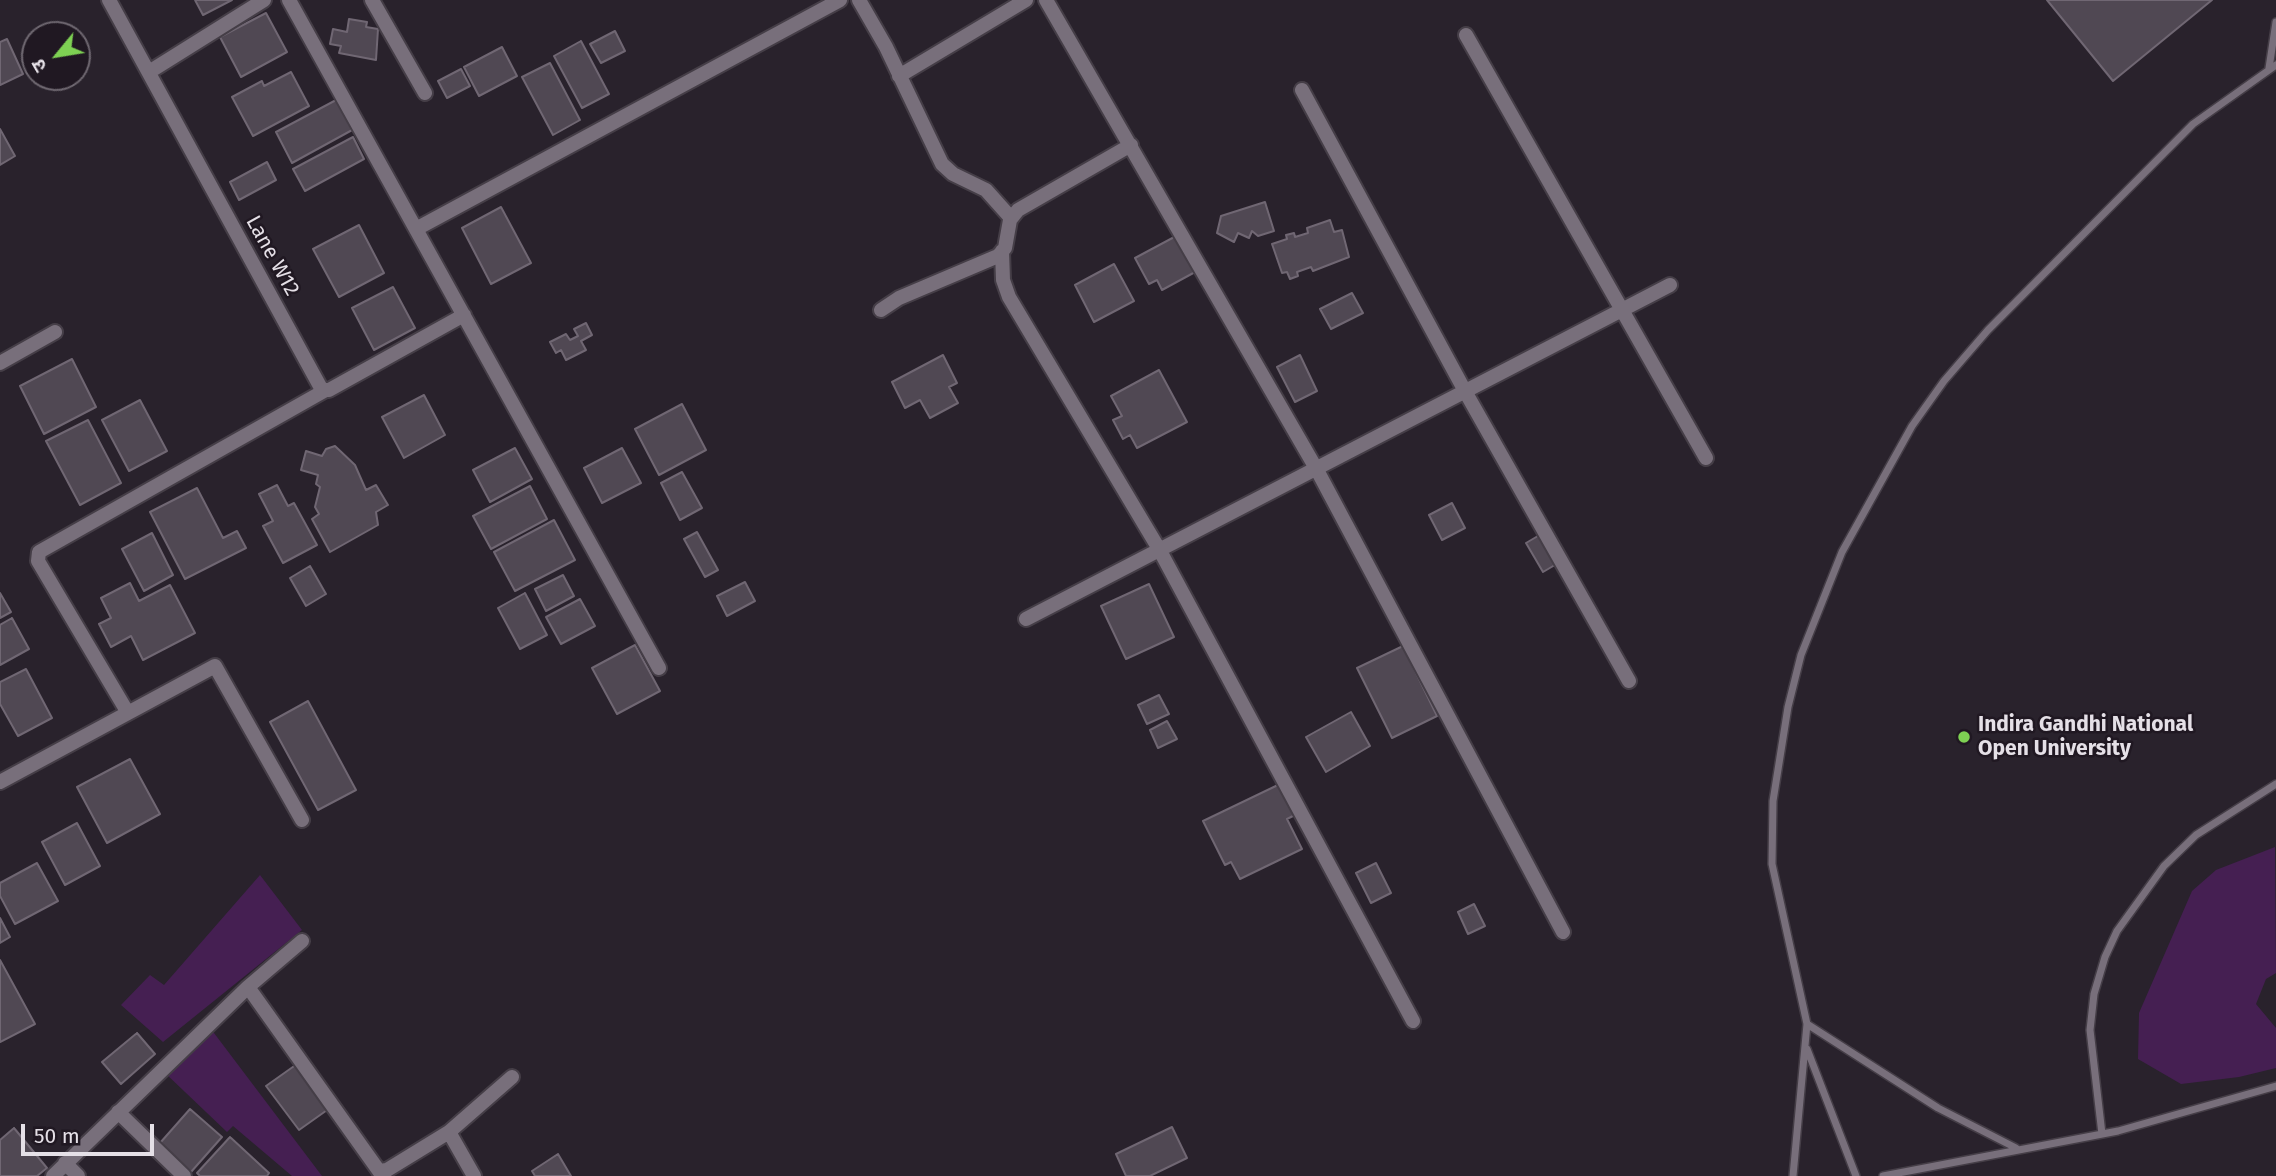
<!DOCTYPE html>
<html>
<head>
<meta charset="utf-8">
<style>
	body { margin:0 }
	#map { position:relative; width:2276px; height:1176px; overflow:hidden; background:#29222c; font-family:"Fira Sans","Noto Sans Devanagari",sans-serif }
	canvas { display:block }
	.north { position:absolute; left:21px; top:21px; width:70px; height:70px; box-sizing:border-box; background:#201822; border:2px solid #6f6871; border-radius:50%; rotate:240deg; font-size:19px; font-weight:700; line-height:28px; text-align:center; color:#e5e0e7 }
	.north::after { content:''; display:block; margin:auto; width:24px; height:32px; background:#7ed153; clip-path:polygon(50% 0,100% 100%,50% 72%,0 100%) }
	.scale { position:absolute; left:21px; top:1124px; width:133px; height:32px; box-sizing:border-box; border:4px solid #e5e0e7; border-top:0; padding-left:9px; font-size:21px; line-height:24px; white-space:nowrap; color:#e5e0e7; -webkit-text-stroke:5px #201822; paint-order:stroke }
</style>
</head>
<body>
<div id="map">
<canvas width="2276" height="1176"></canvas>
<div class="north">उ</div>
<div class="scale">50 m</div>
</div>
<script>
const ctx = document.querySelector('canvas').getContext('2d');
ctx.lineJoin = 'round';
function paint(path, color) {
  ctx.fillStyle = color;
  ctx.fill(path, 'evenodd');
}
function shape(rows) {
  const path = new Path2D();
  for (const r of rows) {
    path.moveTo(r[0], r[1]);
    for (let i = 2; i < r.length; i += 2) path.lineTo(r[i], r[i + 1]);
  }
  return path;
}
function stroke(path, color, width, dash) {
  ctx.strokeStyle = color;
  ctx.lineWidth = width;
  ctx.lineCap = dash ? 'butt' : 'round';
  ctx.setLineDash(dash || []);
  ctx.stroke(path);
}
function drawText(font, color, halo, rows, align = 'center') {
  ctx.font = font + ' "Fira Sans",sans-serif';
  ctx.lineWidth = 5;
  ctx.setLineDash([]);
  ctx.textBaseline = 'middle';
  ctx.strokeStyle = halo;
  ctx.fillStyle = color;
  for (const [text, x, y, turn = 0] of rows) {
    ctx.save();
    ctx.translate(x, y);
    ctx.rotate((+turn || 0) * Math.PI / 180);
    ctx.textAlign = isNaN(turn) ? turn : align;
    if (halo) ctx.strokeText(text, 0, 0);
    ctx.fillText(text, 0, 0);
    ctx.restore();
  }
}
paint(shape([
	[2275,847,2276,973,2266,979,2256,1004,2276,1028,2276,1068,2239,1077,2181,1084,2138,1059,2139,1013,2192,891,2216,870],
	[260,875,302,930,163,1042,121,1005,150,975,164,985],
	[211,1029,322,1176,292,1176,233,1126,227,1132,164,1072]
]), '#451f52');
const building = shape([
	[195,0,232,0,203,15,195,0],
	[2047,0,2212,0,2113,81,2047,0],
	[266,13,287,52,241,77,220,37,266,13],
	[349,19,367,22,366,27,378,29,376,60,339,53,341,46,330,44,333,29,347,32,349,19],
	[615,31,625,51,601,63,590,44,615,31],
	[7,39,23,74,0,85,0,42,7,39],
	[581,41,609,94,582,108,554,56,581,41],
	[502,47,517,76,479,96,464,67,502,47],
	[550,63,580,120,553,135,522,77,550,63],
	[461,69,470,86,447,98,438,81,461,69],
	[291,72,309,106,253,136,232,97,262,81,264,86,291,72],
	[338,99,354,129,292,163,276,132,338,99],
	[0,129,15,156,0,165,0,129],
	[353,137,364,159,305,191,293,169,353,137],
	[267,162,276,180,239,200,230,182,267,162],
	[1265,202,1274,231,1258,236,1252,231,1249,238,1238,233,1234,242,1217,233,1221,216,1265,202],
	[501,207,531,263,491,284,462,228,501,207],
	[1330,220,1334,232,1342,230,1349,257,1313,271,1311,267,1297,272,1298,276,1290,279,1287,272,1282,273,1272,244,1287,239,1286,235,1294,233,1295,237,1308,233,1307,228,1330,220],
	[359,225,384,273,339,297,313,249,359,225],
	[1178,235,1197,271,1162,290,1157,280,1149,284,1135,258,1178,235],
	[1114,264,1134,301,1094,322,1075,285,1114,264],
	[393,287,415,328,374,350,352,308,393,287],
	[1352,293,1363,313,1331,329,1320,309,1352,293],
	[586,323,592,335,581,341,586,350,566,360,561,350,556,353,550,342,566,334,570,340,578,336,574,329,586,323],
	[943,355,957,383,949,387,958,403,930,418,920,400,905,408,892,382,943,355],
	[1300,355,1317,391,1295,402,1277,367,1300,355],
	[72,359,96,407,44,434,20,386,72,359],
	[1159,370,1187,422,1137,448,1130,435,1123,439,1113,420,1122,416,1111,396,1159,370],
	[424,395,445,435,404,458,382,417,424,395],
	[140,400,167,451,129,471,102,420,140,400],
	[682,404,706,450,659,475,635,429,682,404],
	[88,420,121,483,80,505,46,441,88,420],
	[335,446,355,465,366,490,376,485,388,505,376,512,378,525,330,552,312,519,319,514,315,507,320,487,316,484,318,475,301,470,306,451,322,456,326,449,335,446],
	[515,448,532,479,490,502,473,470,515,448],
	[622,448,641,483,602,503,584,468,622,448],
	[682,472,702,508,680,520,661,483,682,472],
	[277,485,288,506,294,503,317,545,283,563,263,526,273,521,259,494,277,485],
	[530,486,547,519,491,549,473,516,530,486],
	[197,488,223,538,237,531,246,548,185,579,150,512,197,488],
	[1452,503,1465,528,1442,540,1429,515,1452,503],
	[554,520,575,560,515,591,494,552,554,520],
	[697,532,718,570,705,577,684,539,697,532],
	[152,533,173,575,144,591,122,549,152,533],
	[1543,533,1560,562,1543,572,1526,543,1543,533],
	[310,566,326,594,306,606,290,578,310,566],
	[563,575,574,596,546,611,535,589,563,575],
	[745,582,755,601,727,616,717,596,745,582],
	[130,583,139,601,170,585,195,633,143,660,131,636,111,647,99,624,111,618,101,598,130,583],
	[1149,584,1174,637,1126,659,1101,606,1149,584],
	[0,593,11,612,0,618,0,593],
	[525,593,547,635,520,649,498,608,525,593],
	[580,599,595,626,561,644,546,617,580,599],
	[12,618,29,649,0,665,0,625,12,618],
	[635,645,660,691,617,714,592,668,635,645],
	[1403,646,1437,716,1392,738,1357,668,1403,646],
	[26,669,52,718,18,736,0,704,0,682,26,669],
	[1159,695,1169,714,1147,724,1138,705,1159,695],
	[308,701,356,790,318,810,270,722,308,701],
	[1351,712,1370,746,1326,772,1306,737,1351,712],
	[1167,721,1177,739,1158,748,1150,730,1167,721],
	[130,759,160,814,107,843,77,787,130,759],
	[1280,784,1295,815,1287,819,1302,849,1240,879,1231,862,1225,865,1203,821,1280,784],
	[77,823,100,866,65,885,42,842,77,823],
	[37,863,58,901,15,924,0,896,0,883,37,863],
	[1376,863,1391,893,1371,903,1356,873,1376,863],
	[1474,904,1485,926,1468,934,1458,912,1474,904],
	[0,918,10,937,0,943,0,918],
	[0,960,35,1024,0,1042,0,960],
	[137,1033,155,1054,121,1084,102,1062,137,1033],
	[297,1064,330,1108,299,1130,266,1086,297,1064],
	[190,1109,222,1137,191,1172,160,1143,190,1109],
	[1172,1127,1187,1158,1150,1176,1126,1176,1116,1154,1172,1127],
	[14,1128,47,1168,37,1176,0,1176,0,1140,14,1128],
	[230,1137,269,1173,267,1176,200,1176,197,1173,230,1137],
	[558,1154,571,1176,535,1176,532,1171,558,1154]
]);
paint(building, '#504853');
stroke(building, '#706773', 2);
const service = shape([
	[2269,68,2276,22],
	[1807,1024,1938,1108,2016,1148],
	[1807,1049,1856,1176],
	[2102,1134,2090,1030,2094,994,2105,957,2117,931,2164,866,2196,835,2276,784],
	[1793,1176,1807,1024,1772,864,1773,801,1788,707,1801,655,1842,552,1912,426,1944,381,1988,330,2193,124,2276,65],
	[1883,1176,2118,1131,2276,1086]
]);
const minor = shape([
	[109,0,322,390,329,390,464,315],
	[289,0,659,668],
	[372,0,425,93],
	[859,0,886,47,942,164,953,174,986,190,1011,218],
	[1046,0,1317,470,1563,932],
	[1466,35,1706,458],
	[149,72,264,0],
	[899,76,1026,0],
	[1302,90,1466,393,1629,681],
	[416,229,840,0],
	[1002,251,1003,280,1009,297,1159,549,1413,1021],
	[881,310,899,298,998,256,1005,248,1010,220,1018,210,1131,145],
	[0,363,55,332],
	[1026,619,1670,285],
	[128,713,38,561,39,552,324,391],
	[0,782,215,666,302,820],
	[248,987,379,1171,387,1170,449,1132,512,1077],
	[118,1112,184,1176],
	[449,1132,474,1176],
	[65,1163,78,1176],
	[53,1176,248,987,302,941]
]);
stroke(service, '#453e47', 10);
stroke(minor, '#453e47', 18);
stroke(service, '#786f7b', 7);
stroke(minor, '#786f7b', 14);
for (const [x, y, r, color] of [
	[1964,737,7,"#7ed153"]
]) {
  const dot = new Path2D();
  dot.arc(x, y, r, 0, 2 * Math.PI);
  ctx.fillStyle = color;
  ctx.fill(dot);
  stroke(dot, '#201822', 2.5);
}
drawText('21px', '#e5e0e7', '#201822', [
	["Lane W12",272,256,61]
]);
drawText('bold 21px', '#e5e0e7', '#201822', [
	["Indira Gandhi National",1978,725],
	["Open University",1978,749]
], 'left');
</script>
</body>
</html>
